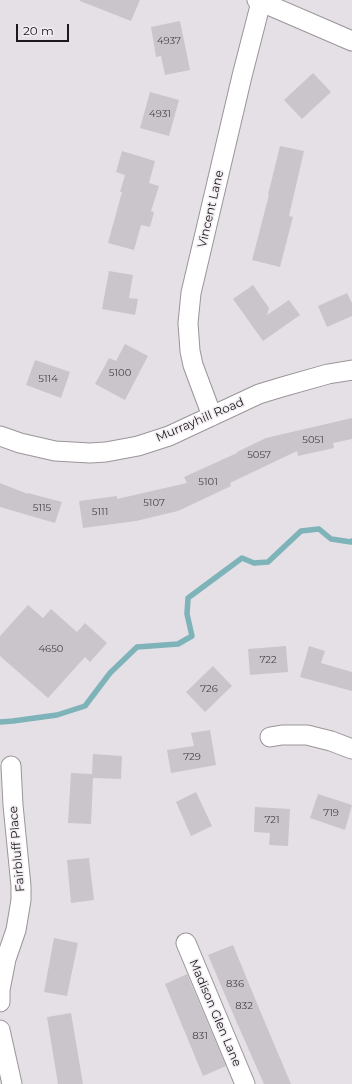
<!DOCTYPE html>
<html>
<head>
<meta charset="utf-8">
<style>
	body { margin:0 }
	#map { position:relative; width:352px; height:1084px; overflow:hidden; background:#e5e0e5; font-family:Montserrat,sans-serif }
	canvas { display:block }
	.scale { position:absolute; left:16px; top:24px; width:53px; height:18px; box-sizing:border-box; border:2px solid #1b191b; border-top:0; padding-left:5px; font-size:12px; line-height:14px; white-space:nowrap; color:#1b191b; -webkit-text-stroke:3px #f2edf2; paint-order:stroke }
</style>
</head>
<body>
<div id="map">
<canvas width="352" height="1084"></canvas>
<div class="scale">20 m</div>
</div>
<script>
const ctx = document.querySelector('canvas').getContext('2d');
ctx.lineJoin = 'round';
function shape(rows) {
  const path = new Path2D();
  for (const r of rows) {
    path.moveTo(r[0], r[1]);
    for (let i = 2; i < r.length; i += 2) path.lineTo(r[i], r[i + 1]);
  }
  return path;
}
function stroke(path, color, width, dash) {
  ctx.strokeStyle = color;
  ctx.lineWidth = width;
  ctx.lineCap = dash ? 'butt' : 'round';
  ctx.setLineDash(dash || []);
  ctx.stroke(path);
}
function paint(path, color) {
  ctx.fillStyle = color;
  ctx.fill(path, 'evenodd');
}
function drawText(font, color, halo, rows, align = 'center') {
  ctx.font = font + ' Montserrat,sans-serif';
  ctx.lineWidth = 3;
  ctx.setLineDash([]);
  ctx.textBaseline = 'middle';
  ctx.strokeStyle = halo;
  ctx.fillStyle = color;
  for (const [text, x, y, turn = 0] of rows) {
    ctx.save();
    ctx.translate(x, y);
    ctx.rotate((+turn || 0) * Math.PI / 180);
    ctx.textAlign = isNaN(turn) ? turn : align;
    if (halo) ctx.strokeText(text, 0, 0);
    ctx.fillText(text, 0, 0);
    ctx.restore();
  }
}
stroke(shape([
	[0,722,13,721,57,715,85,706,110,673,137,647,178,644,192,636,187,614,188,598,242,558,254,563,268,562,301,531,319,529,331,539,351,542,352,541]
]), '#7db3b9', 5.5);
paint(shape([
	[80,0,140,0,131,21,80,1],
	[180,21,190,70,165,75,161,56,156,57,151,27],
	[313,73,331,92,302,119,284,100],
	[150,92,179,100,169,136,140,128],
	[280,146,304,151,289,216,293,217,280,267,252,260,269,195,268,195],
	[122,151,155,161,149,183,159,186,151,211,154,212,150,227,141,225,134,250,108,243,122,192,120,192,125,175,116,172],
	[109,271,133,275,129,298,138,299,135,315,102,309],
	[253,285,269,308,267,315,289,300,300,315,263,341,233,299],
	[347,293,352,303,352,316,327,327,318,306],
	[125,344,148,356,125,400,95,384,109,358,116,361],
	[35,360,70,372,61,398,26,385],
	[352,418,352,439,333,443,334,448,298,456,297,451,230,483,231,486,178,511,136,521,83,528,79,501,117,496,117,499,187,483,184,477,237,453,237,452,266,438],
	[0,483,28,494,28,493,62,502,55,523,0,507],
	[28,605,43,618,51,609,77,632,85,623,107,643,90,662,85,657,48,698,0,656,0,636],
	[286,646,288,672,250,675,248,649],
	[309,646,325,651,321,663,352,672,352,691,300,677],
	[213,666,232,686,205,712,186,692],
	[210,730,216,765,171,773,167,750,194,746,191,733],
	[93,754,122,756,121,779,93,778,91,824,68,823,71,773,92,774],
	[196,792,212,826,191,836,176,802],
	[318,794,352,805,345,830,310,818],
	[255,807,290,809,288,846,269,845,270,833,254,832],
	[89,858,94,900,71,903,67,860],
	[54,938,78,943,67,996,44,992],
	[233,945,261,1013,291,1084,264,1084,237,1023,208,955],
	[187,974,226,1066,203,1076,165,984],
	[71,1013,83,1084,58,1084,47,1017]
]), '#cac5ca');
const street = shape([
	[257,0,352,41],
	[212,416,193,365,190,351,188,323,191,293,242,76,261,2],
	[0,436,20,443,55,451,90,453,106,452,138,446,169,436,259,394,282,387,328,374,352,370],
	[270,737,282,735,307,735,331,741,352,749],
	[186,943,245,1084],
	[0,1002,0,990,6,959,16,930,21,900,21,886,13,805,11,766],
	[0,1030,12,1084]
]);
stroke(street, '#9a9599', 21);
stroke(street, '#fff', 19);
drawText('10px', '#474447', null, [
	["4937",169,41],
	["4931",160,114],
	["5100",120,373],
	["5114",48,379],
	["5051",313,440],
	["5057",259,455],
	["5101",208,482],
	["5107",154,503],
	["5115",42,508],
	["5111",100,512],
	["4650",51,649],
	["722",268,660],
	["726",209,689],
	["729",192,757],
	["719",331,813],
	["721",272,820],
	["836",235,984],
	["832",244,1006],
	["831",200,1036]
]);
drawText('12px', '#1b191b', '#f2edf2', [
	["Vincent Lane",211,209,-77],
	["Murrayhill Road",200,420,-23],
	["Fairbluff Place",17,849,-95],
	["Madison Glen Lane",215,1013,67]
]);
</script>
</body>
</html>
